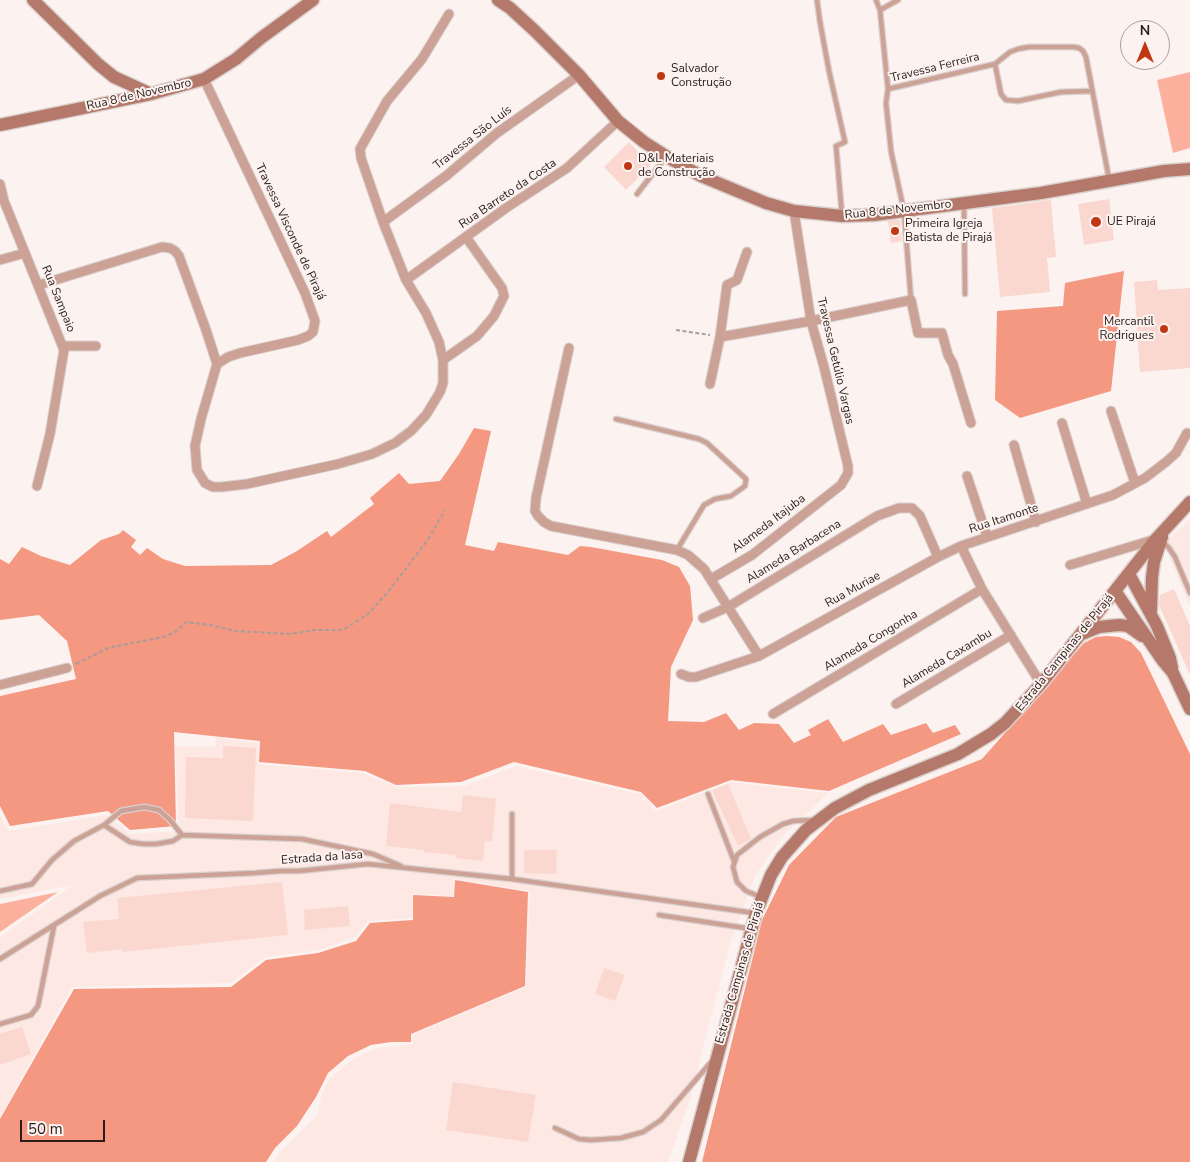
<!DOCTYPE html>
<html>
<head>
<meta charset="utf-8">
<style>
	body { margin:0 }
	#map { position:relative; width:1190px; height:1162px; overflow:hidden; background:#fcf3f1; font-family:"Nunito Sans",sans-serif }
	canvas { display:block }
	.north { position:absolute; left:1120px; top:20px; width:50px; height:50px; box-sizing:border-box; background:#fcf3f1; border:1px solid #a89d9a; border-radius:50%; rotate:0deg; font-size:14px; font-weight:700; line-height:20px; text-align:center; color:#2a1c18 }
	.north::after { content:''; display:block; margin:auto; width:18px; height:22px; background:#c13714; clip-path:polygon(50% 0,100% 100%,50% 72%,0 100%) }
	.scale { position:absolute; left:20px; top:1120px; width:85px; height:22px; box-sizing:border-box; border:2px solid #2a1c18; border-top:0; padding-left:6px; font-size:15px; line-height:18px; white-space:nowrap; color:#2a1c18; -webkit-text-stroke:4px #fcf3f1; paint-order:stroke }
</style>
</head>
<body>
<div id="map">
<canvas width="1190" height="1162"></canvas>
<div class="north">N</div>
<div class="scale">50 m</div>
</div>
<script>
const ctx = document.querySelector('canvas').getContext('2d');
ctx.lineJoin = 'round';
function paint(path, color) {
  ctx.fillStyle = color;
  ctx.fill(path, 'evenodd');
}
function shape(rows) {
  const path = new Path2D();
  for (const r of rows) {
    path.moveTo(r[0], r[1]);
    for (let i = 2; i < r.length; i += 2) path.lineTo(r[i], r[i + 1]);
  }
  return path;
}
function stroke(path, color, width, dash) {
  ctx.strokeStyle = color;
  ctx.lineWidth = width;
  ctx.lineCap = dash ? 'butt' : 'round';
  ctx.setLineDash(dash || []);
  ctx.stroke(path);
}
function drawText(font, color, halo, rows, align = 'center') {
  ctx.font = font + ' "Nunito Sans",sans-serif';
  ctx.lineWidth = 4;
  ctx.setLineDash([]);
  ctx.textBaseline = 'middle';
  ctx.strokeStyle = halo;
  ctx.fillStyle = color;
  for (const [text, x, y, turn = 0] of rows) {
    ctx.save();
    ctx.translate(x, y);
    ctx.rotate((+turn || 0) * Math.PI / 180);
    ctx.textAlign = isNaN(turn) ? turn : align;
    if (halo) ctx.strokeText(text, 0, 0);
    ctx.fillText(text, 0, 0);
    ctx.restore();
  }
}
paint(shape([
	[1190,519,1190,607,1167,551,1167,541],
	[216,737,258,743,258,764,363,773,396,787,465,786,516,766,642,795,642,800,648,801,654,812,731,782,828,793,780,839,755,876,730,943,691,1096,668,1162,273,1162,281,1151,317,1116,322,1094,330,1078,353,1059,377,1048,413,1045,412,1035,526,987,530,891,454,879,453,896,412,894,412,918,368,921,356,937,319,950,265,957,231,983,72,987,0,1117,0,937,73,885,0,899,0,814,8,831,107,815,130,834,179,831,175,746,216,747]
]), '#fde8e3');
paint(shape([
	[1190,72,1190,148,1173,153,1157,80],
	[58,892,0,932,0,904]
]), '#fcb19f');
paint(shape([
	[1124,271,1111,391,1020,418,995,400,997,311,1063,306,1065,283],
	[474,428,491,431,465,545,494,551,498,542,568,555,580,546,591,547,662,560,679,567,690,586,693,620,671,667,668,721,704,722,726,713,739,730,754,723,779,724,794,743,811,735,808,730,828,719,843,742,883,724,891,735,926,723,933,733,955,725,961,734,829,791,731,780,657,808,641,792,514,762,461,782,396,785,365,771,259,762,260,741,174,732,176,826,130,830,108,811,10,826,0,806,0,696,76,679,67,641,39,615,0,620,0,559,9,564,22,547,41,556,70,565,101,540,119,534,123,530,136,540,131,547,140,555,147,548,163,559,185,566,271,565,297,551,327,531,331,537,374,504,370,498,399,473,409,484,440,481,459,454],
	[1107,636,1119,637,1131,642,1141,653,1190,754,1190,1162,702,1162,762,920,789,865,836,817,982,759,1084,643,1096,637],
	[455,880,528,892,525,986,411,1034,411,1042,391,1042,371,1045,348,1056,328,1073,316,1097,297,1126,275,1148,266,1162,0,1162,0,1119,74,989,231,987,266,960,318,953,356,941,370,923,413,920,413,895,454,897]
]), '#f49882');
paint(shape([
	[629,142,651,165,626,190,604,167],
	[1109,199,1114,240,1084,245,1078,204],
	[1051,200,1056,257,1047,258,1050,292,1000,297,992,208],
	[900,220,902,241,891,243,888,221],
	[1157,280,1158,290,1190,288,1190,368,1140,372,1134,282],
	[1174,589,1190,626,1190,675,1159,605,1160,595],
	[223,746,256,748,253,821,185,818,186,757,223,758],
	[728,784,751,839,738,846,712,790],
	[463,795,496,799,492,842,485,841,483,861,456,858,457,855,424,852,424,850,386,846,390,803,461,812],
	[524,850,557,850,556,874,524,873],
	[282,882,288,935,122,952,122,949,87,953,83,922,119,919,117,898],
	[348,906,350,926,305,930,304,910],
	[604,968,625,975,615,1001,595,994],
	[22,1027,31,1054,0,1065,0,1034],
	[453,1082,536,1095,528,1142,446,1130]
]), '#fad8d0');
const lane = shape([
	[817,0,820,22,829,71,845,142,836,146,842,215],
	[876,0,880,10,888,89,886,103,891,151,904,211,911,300],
	[880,10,898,0],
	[995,64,1001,94,1006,100,1018,101,1061,92,1092,91],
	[888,89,995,64,1010,52,1018,49,1029,47,1074,47,1079,48,1083,51,1086,57,1109,179],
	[637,194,665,158],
	[964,206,965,294],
	[616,419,699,439,707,443,746,479,745,486,731,496,715,499,704,505,677,550],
	[1163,542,1169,548,1175,557,1190,593],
	[708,794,734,861],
	[104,825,130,842,143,844,156,844,173,841,182,835,302,839,373,854,401,866],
	[512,879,512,814],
	[0,891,32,884,52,860,74,841,104,825,121,811,144,807,159,810,170,820,182,835],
	[761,897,746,891,737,882,733,867,737,855,760,837,783,824,793,821,813,820],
	[659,915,752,929],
	[0,959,100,896,137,878,255,873,280,871,299,871,368,864,512,879,754,913],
	[0,1024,31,1015,38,1006,54,926],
	[555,1128,579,1139,591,1140,621,1138,643,1132,661,1120,712,1061]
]);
const street = shape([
	[204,79,305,293,315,321,313,332,308,336,298,340,240,353,228,357,217,364],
	[0,184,4,201,64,350,50,434,37,486],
	[383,222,446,176,497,133,579,75],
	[0,260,25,253],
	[406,280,506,208,567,168,618,121],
	[39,285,162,247,170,248,175,251,179,256,206,330,217,364,201,419,195,446,197,470,205,483,213,487,221,487,247,484,338,464,372,454,395,443,411,431,426,415,440,392,443,383,443,360,439,342,426,313,406,280,383,222,361,158,360,149,387,101,422,59,449,14],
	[720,337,811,321,911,300,918,333,942,333,948,355,953,364,971,423],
	[64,346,96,346],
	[569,348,536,498,535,511,538,516,544,522,551,526,677,550,688,555,704,569,759,656],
	[443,360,477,336,494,316,504,296,502,288,466,237],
	[710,384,720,337,727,285,737,280,747,252],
	[1111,411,1135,483],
	[1062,423,1087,504],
	[1014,445,1036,522],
	[967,476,987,536],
	[961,546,982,589,1041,684],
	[1070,565,1156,539],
	[711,579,752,555,841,485,848,473,848,466,824,367,811,321,794,211],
	[703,618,728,607,877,516,899,508,912,508,920,516,938,557],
	[681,674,689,677,696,677,759,656,938,557,961,546,1113,495,1145,478,1166,462,1176,453,1187,433],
	[0,685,67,668],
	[896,704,1011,635],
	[773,714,982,589]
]);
const secondary = shape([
	[33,0,98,64,114,77,151,94],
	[498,0,510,8,535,31,579,75,618,121,644,142,669,158,701,176,766,203,794,211,842,216,874,215,1041,193,1164,171,1190,169],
	[0,125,151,94,204,79,236,59,261,38,313,0],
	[1129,574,1157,626,1170,658,1172,668],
	[1115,591,1163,661,1173,673,1190,709],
	[1151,611,1152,577,1154,562,1162,537],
	[1082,634,1099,627,1119,625,1128,626,1142,636],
	[689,1162,756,913,771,875,782,857,806,830,835,808,869,790,958,754,991,734,1005,723,1041,684,1156,539,1190,502]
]);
stroke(lane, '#dad1ce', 7);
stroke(street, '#dad1ce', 11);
stroke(secondary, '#dad1ce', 15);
stroke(shape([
	[676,330,710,335],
	[76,664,108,648,163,637,175,632,186,622,210,625,236,631,290,634,314,630,340,630,346,628,368,614,388,592,427,541,445,510]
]), '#a89d9a', 2, [4, 2.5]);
stroke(lane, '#cca297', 4.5);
stroke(street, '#cca297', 9);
stroke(secondary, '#b4796a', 12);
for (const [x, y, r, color] of [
	[661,76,5,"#c13714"],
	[628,166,5,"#c13714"],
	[1096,222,6,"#c13714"],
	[895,231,5,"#c13714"],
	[1164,329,5,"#c13714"]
]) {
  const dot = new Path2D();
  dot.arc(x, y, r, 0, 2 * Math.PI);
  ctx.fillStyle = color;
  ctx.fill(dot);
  stroke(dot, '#fcf3f1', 2);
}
drawText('12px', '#2a1c18', '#fcf3f1', [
	["Travessa Ferreira",935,68,-14],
	["Rua 8 de Novembro",139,95,-13],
	["Travessa São Luís",473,138,-38],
	["Rua Barreto da Costa",508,194,-34],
	["Rua 8 de Novembro",898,210,-6],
	["Travessa Visconde de Pirajá",290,232,65],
	["Rua Sampaio",58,299,68],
	["Travessa Getúlio Vargas",835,361,77],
	["Rua Itamonte",1004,519,-18],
	["Alameda Itajuba",769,524,-37],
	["Alameda Barbacena",794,552,-32],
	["Rua Muriae",853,590,-29],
	["Alameda Congonha",871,641,-31],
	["Estrada Campinas de Pirajá",1065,653,-51],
	["Alameda Caxambu",947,659,-31],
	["Estrada da Iasa",322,858,-4],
	["Estrada Campinas de Pirajá",740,973,-74]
]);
drawText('12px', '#2a1c18', '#fcf3f1', [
	["Salvador",671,69],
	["Construção",671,83],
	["D&L Materiais",638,159],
	["de Construção",638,173],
	["UE Pirajá",1107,222],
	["Primeira Igreja",905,224],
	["Batista de Pirajá",905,238],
	["Mercantil",1154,322,"right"],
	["Rodrigues",1154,336,"right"]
], 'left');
</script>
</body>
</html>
